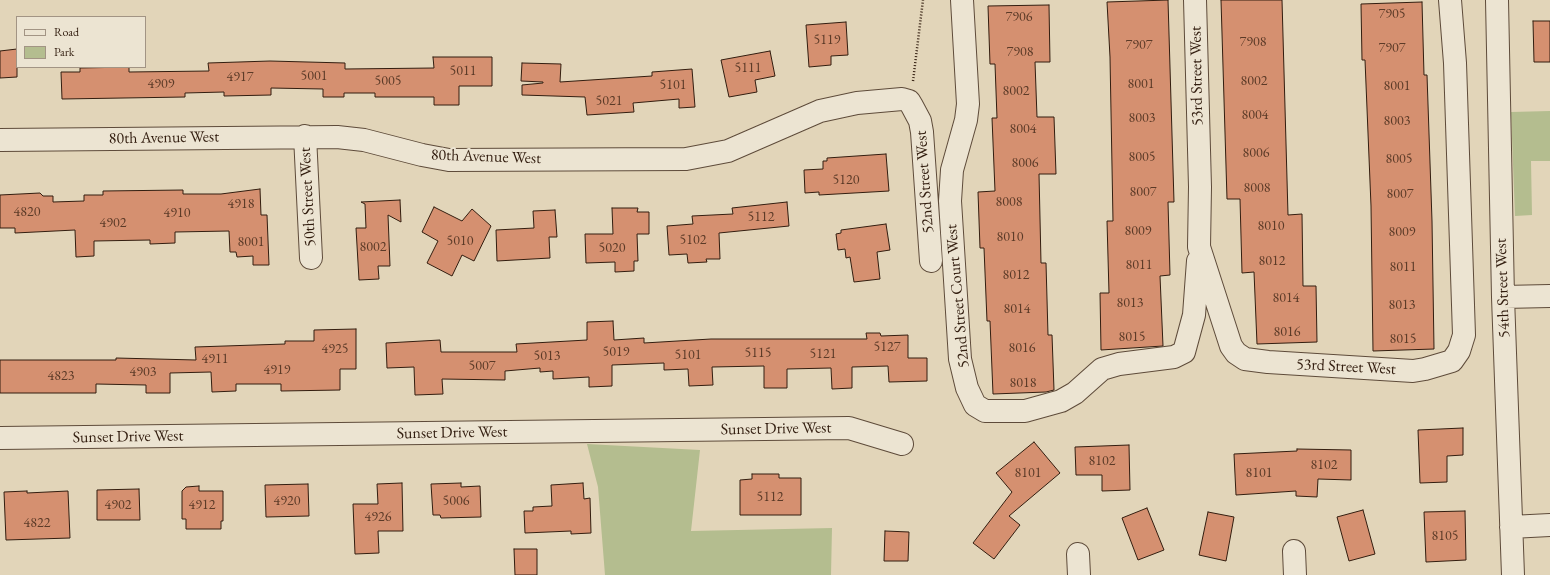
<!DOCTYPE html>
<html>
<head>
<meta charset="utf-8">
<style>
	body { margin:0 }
	#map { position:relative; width:1550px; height:575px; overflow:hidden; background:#e2d5b9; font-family:"EB Garamond",serif }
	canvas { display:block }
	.legend { position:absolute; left:16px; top:16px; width:130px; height:52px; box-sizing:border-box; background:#ece4d2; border:1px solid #a29484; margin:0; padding:5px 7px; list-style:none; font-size:12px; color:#321d0f }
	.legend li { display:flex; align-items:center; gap:8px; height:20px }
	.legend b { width:20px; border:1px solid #a29484 }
</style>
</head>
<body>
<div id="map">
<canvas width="1550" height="575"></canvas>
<ul class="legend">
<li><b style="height:5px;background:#ece4d2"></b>Road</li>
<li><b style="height:11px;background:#b4bd8f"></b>Park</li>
</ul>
</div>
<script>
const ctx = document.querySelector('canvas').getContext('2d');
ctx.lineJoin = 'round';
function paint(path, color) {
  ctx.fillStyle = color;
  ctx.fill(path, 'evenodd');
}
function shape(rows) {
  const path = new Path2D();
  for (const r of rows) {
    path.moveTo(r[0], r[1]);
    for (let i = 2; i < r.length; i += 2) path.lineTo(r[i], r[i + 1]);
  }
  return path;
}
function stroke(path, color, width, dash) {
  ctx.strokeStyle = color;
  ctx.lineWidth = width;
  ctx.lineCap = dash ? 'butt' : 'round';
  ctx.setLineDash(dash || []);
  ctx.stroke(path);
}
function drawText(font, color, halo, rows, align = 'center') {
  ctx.font = font + ' "EB Garamond",serif';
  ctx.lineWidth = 4;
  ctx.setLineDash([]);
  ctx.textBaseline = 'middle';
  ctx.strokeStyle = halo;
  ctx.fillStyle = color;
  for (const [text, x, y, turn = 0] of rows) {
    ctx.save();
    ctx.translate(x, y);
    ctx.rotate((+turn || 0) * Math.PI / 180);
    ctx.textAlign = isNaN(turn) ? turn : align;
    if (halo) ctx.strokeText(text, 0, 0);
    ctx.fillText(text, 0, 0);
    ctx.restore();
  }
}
paint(shape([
	[1550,111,1550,161,1531,161,1532,215,1515,216,1511,112],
	[587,444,700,450,691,531,832,528,831,575,605,575,598,487]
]), '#b4bd8f');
const building = shape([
	[1168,0,1174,202,1168,202,1170,275,1160,276,1163,346,1101,350,1100,293,1109,293,1107,221,1113,221,1110,57,1107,2,1168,0],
	[1221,0,1282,0,1288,215,1302,214,1303,286,1316,286,1317,342,1257,344,1254,272,1242,273,1240,199,1227,199,1221,0],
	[1422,2,1424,75,1427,75,1432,221,1434,349,1373,351,1371,206,1365,60,1362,60,1361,4,1422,2],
	[1049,5,1050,62,1035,62,1037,117,1054,117,1056,174,1039,174,1041,263,1046,263,1048,335,1052,335,1054,390,1046,392,993,394,990,321,987,321,984,248,980,248,978,192,995,191,992,118,997,118,995,64,990,64,988,6,1049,5],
	[1533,21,1550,21,1550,62,1534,62,1533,21],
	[846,22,848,55,831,56,831,65,809,67,806,25,846,22],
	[17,49,17,77,0,78,0,51,17,49],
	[770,51,775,76,755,80,757,92,729,97,721,60,770,51],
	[433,57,492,57,492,86,459,86,459,105,434,105,434,97,375,97,375,93,344,93,344,97,323,97,323,89,271,88,271,95,224,96,224,92,185,93,185,97,62,99,61,72,80,72,80,68,129,67,129,72,209,71,208,63,270,61,345,63,345,69,434,68,433,57],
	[522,63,561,64,560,82,652,76,652,72,692,69,695,107,679,108,679,99,633,103,634,112,587,115,585,97,522,95,522,85,543,83,543,82,521,81,522,63],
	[886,154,889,191,819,195,819,192,805,193,804,170,823,169,823,161,827,161,827,158,886,154],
	[260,189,261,215,267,215,269,265,253,265,253,256,237,257,236,252,230,252,229,231,175,232,175,243,150,244,150,240,94,241,94,256,76,257,75,230,15,233,15,228,0,228,0,195,40,193,43,196,53,196,53,202,84,201,84,195,103,195,103,191,183,190,183,194,221,194,260,189],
	[400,200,401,222,388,215,390,266,378,266,379,279,359,280,356,228,366,228,365,204,361,202,400,200],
	[787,202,789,226,719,233,720,259,706,259,707,262,688,263,687,254,669,255,667,226,693,224,692,216,733,214,732,208,787,202],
	[434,207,462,221,472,209,491,226,474,261,462,255,452,276,427,263,438,241,422,232,434,207],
	[612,208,638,208,637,212,649,212,649,234,637,234,638,261,634,261,634,271,615,272,615,262,586,263,585,234,613,234,612,208],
	[555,210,557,237,549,237,550,258,497,261,496,230,534,228,533,211,555,210],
	[886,224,890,250,877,252,880,279,854,282,850,257,846,258,845,249,838,250,836,234,841,233,841,230,886,224],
	[613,321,614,340,644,338,644,343,711,339,867,339,866,333,880,333,881,336,908,335,908,358,927,358,927,381,889,382,888,366,852,367,852,388,832,389,831,368,787,369,787,388,764,388,764,366,712,367,713,385,689,386,688,369,664,370,664,363,612,365,612,386,589,387,589,377,553,379,553,371,540,372,540,368,505,371,505,380,442,379,443,394,415,395,414,367,387,368,386,343,440,340,441,352,517,352,516,344,587,340,587,322,613,321],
	[356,329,356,369,340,369,340,390,281,391,281,384,236,384,236,391,212,392,211,372,170,373,170,393,146,393,146,385,96,384,96,393,0,393,0,360,116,360,116,358,196,360,195,347,285,344,285,341,314,341,314,330,356,329],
	[1463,428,1463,455,1447,456,1447,482,1420,483,1418,430,1463,428],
	[1034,442,1060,473,1009,516,1020,525,994,559,973,543,1012,492,996,473,1034,442],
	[1129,445,1130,490,1102,491,1102,475,1076,475,1075,447,1129,445],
	[1297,449,1351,450,1351,480,1318,479,1317,497,1296,496,1296,491,1236,495,1234,454,1297,451,1297,449],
	[752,474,779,474,779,478,801,478,801,515,740,515,740,480,752,479,752,474],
	[402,483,403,531,378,531,379,553,355,554,353,504,378,504,377,484,402,483],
	[461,483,461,487,480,486,481,517,441,518,440,515,433,515,431,484,461,483],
	[583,483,584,499,590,498,591,533,571,534,571,531,525,533,524,511,533,511,533,507,552,506,551,485,583,483],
	[308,484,309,516,266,517,265,485,308,484],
	[199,486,199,491,223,491,223,521,221,521,221,529,186,529,186,519,182,519,182,491,186,487,199,486],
	[139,489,140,520,97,520,97,490,139,489],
	[27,491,27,493,68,491,70,538,6,540,4,492,27,491],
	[1147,508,1164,550,1138,560,1122,518,1147,508],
	[1363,510,1375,554,1349,561,1337,517,1363,510],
	[1465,511,1466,560,1426,562,1424,512,1465,511],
	[1208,512,1234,517,1226,561,1199,555,1208,512],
	[885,531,909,532,908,561,884,561,885,531],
	[514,549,537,549,537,575,515,575,514,549]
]);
paint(building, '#d59070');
stroke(building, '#321d0f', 1);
const minor = shape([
	[962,0,968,104,966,120,952,170,950,201,960,359,967,388,975,405,985,411,1025,411,1061,401,1075,393,1102,369,1119,364,1174,357,1184,352,1194,315,1198,261],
	[1195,0,1200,187,1199,247,1231,346,1236,353,1245,359,1268,362,1413,371,1425,369,1452,361,1459,351,1464,335,1455,63,1450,0],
	[1497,0,1503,297,1513,575],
	[305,136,311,258],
	[0,140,337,137,364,140,422,155,449,160,686,159,728,151,820,111,857,103,902,99,909,101,912,106,920,121,922,132,931,261],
	[1503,297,1550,296],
	[0,438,849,428,902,444],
	[1511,527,1550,525],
	[1294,551,1295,575],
	[1078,554,1079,575]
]);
stroke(minor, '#5e4b3a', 24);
stroke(shape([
	[913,81,923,0]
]), '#321d0f', 2.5, [1, 2]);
stroke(minor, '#ece4d2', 22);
drawText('14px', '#5b3a27', null, [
	["7905",1392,14],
	["7906",1019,17],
	["5119",827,40],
	["7908",1253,42],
	["7907",1139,45],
	["7907",1392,48],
	["7908",1020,52],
	["5111",748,68],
	["5011",463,71],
	["5001",314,76],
	["4917",240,77],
	["5005",388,81],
	["8002",1254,81],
	["4909",161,84],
	["8001",1141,84],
	["5101",673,85],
	["8001",1397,86],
	["8002",1016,91],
	["5021",609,101],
	["8004",1255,115],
	["8003",1142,118],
	["8003",1397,121],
	["8004",1023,129],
	["8006",1256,153],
	["8005",1142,157],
	["8005",1399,159],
	["8006",1025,163],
	["5120",846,180],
	["8008",1257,188],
	["8007",1143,192],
	["8007",1400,194],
	["8008",1009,202],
	["4918",241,204],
	["4820",27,212],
	["4910",177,213],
	["5112",761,217],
	["4902",113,223],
	["8010",1271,226],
	["8009",1138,231],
	["8009",1402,232],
	["8010",1010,237],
	["5102",693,240],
	["5010",460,241],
	["8001",251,242],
	["8002",373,247],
	["5020",612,248],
	["8012",1272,261],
	["8011",1139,265],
	["8011",1403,267],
	["8012",1016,275],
	["8014",1286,298],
	["8013",1130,303],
	["8013",1402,305],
	["8014",1017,309],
	["8016",1287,332],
	["8015",1132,337],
	["8015",1403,339],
	["5127",887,347],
	["8016",1022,348],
	["4925",335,349],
	["5019",616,352],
	["5115",758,353],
	["5121",823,354],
	["5101",688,355],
	["5013",547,356],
	["4911",215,359],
	["5007",482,366],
	["4919",277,370],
	["4903",143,372],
	["4823",61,376],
	["8018",1023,383],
	["8102",1102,461],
	["8102",1324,465],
	["8101",1028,473],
	["8101",1259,473],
	["5112",770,497],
	["4920",287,501],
	["5006",456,501],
	["4902",118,505],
	["4912",202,505],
	["4926",378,517],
	["4822",37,523],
	["8105",1445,536]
]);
drawText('16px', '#321d0f', '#ece4d2', [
	["53rd Street West",1197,76,-91],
	["80th Avenue West",164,138,-1],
	["80th Avenue West",486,157,2],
	["52nd Street West",925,182,-94],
	["50th Street West",308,197,-93],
	["54th Street West",1503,288,-92],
	["52nd Street Court West",958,296,-95],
	["53rd Street West",1346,367,3],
	["Sunset Drive West",776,429,-1],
	["Sunset Drive West",452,433,-1],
	["Sunset Drive West",128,437,-1]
]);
</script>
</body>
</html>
